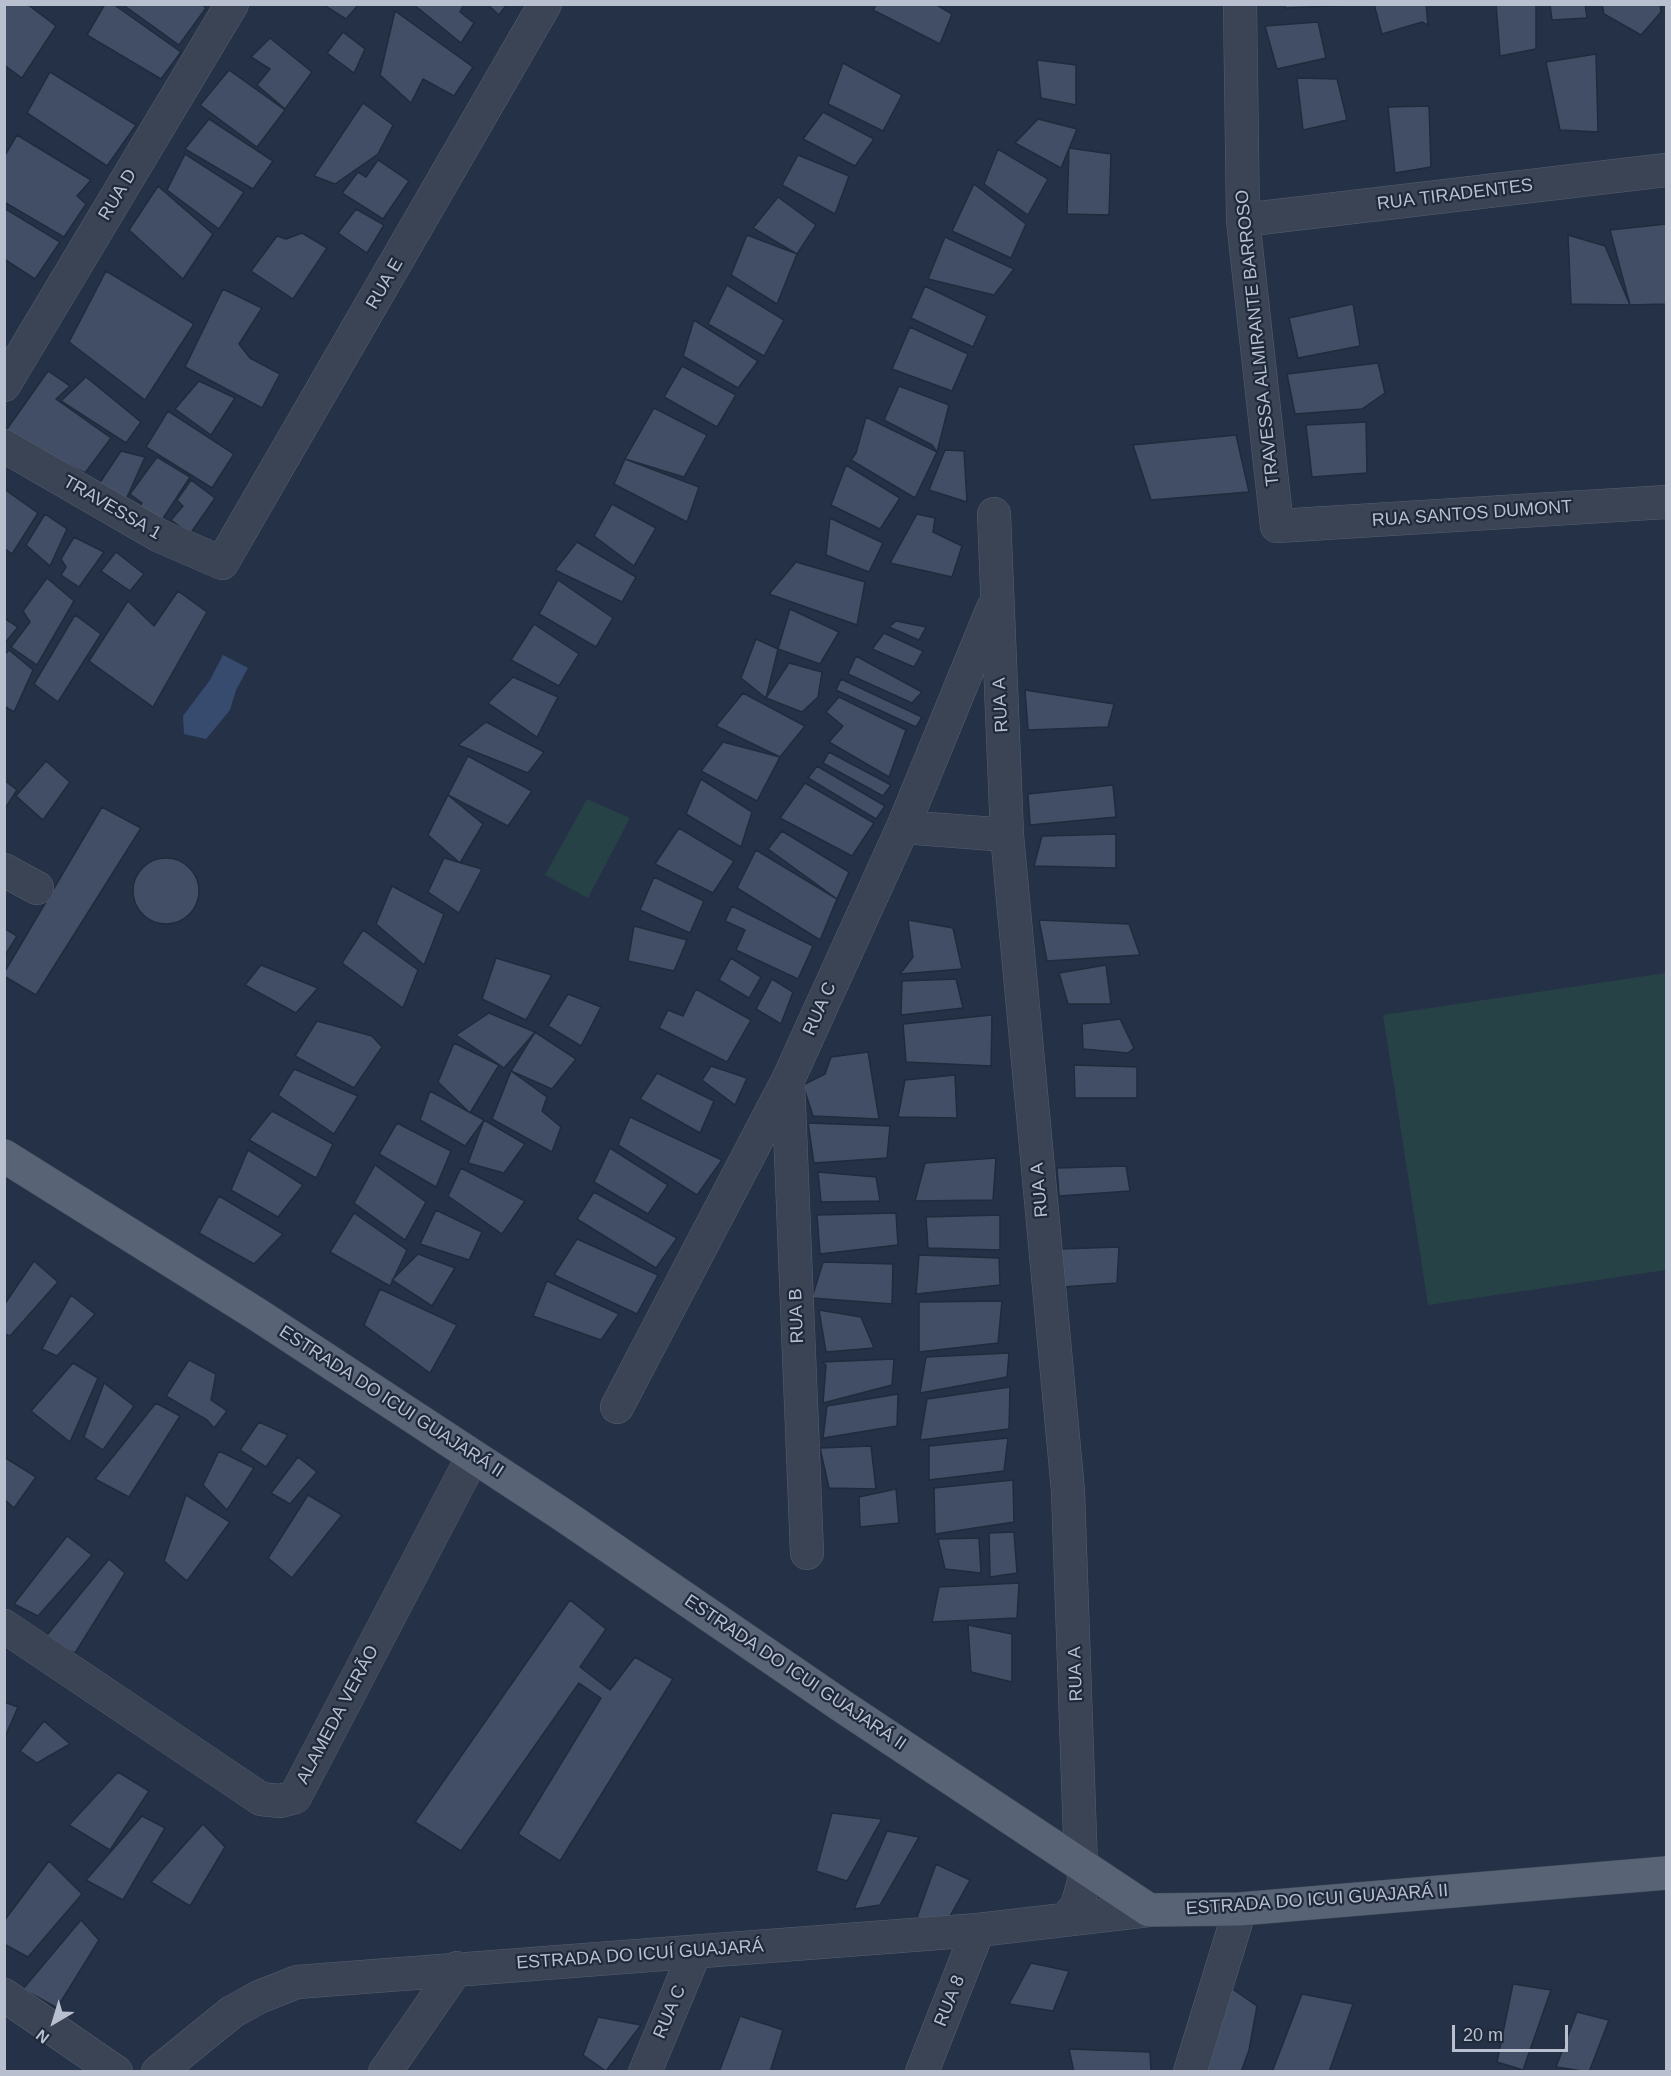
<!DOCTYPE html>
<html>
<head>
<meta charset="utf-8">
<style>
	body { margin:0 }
	#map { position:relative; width:1671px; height:2076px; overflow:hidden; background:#253146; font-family:Helvetica,sans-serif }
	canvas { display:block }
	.frame { position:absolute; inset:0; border:6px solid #b8bfce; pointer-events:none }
	.north { position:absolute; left:24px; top:1992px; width:60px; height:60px; -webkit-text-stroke:4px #1e293b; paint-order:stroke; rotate:218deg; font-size:16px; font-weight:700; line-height:24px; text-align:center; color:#b8bfce }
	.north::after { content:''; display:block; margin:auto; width:21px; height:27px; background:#b8bfce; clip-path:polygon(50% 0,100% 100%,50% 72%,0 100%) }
	.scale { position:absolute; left:1452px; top:2025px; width:116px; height:27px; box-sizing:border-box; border:3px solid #b8bfce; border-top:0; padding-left:8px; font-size:18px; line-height:21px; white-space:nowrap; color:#b8bfce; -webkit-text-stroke:4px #1e293b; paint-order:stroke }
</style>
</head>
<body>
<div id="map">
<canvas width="1671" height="2076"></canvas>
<div class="frame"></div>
<div class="north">N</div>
<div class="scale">20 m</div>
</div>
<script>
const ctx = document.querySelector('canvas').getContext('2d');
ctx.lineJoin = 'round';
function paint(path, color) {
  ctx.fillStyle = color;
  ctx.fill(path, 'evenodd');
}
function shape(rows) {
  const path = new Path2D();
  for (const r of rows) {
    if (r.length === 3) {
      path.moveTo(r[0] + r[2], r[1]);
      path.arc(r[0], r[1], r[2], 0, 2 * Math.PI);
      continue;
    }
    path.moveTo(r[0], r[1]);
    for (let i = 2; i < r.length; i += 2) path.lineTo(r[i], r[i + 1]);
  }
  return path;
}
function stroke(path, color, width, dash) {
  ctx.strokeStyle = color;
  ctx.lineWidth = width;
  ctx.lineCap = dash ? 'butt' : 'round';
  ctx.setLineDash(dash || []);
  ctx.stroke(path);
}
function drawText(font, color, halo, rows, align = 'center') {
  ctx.font = font + ' Helvetica,sans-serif';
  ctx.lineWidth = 4.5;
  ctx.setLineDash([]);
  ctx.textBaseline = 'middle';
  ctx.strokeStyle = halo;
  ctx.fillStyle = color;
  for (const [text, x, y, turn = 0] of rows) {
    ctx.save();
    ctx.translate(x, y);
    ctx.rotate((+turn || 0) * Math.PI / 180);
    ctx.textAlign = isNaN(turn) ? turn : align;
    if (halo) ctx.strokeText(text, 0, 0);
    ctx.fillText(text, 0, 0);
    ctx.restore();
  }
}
paint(shape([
	[587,799,630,818,588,898,545,875],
	[1666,973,1666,1270,1428,1305,1383,1015]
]), '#274247');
paint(shape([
	[223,655,248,668,236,690,230,710,206,739,184,734,183,716,210,680]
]), '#374b6e');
const building = shape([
	[4,4,27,4,56,26,22,78,4,65,4,4],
	[105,4,113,4,181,52,161,79,87,35,105,4],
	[122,4,201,4,206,8,179,45,122,4],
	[322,4,359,4,346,19,322,4],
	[413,4,464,4,460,12,474,23,461,43,413,4],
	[487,4,507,4,499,15,487,4],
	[877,4,935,4,952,14,940,44,873,10,877,4],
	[1285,4,1352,4,1353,5,1285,8,1285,4],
	[1374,4,1426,4,1428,25,1422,22,1382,34,1374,4],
	[1496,4,1536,4,1536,49,1500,56,1496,4],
	[1550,4,1585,4,1587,18,1552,20,1550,4],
	[1602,4,1660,4,1661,12,1641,35,1604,14,1602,4],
	[395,11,473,67,454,96,423,79,411,103,380,75,395,11],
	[1318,22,1326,58,1277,69,1265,26,1318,22],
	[343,32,365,49,354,73,327,53,343,32],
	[270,38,312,72,285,109,257,85,270,69,251,57,270,38],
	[1596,54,1598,132,1560,130,1546,62,1596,54],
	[1037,60,1076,65,1076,105,1041,98,1037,60],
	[843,63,902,95,883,131,828,104,843,63],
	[229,70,285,110,257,147,200,105,229,70],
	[50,72,136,125,107,166,27,113,50,72],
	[1297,78,1337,79,1347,120,1303,130,1297,78],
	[363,103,393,125,378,154,335,184,314,176,363,103],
	[1429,106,1431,167,1395,173,1388,107,1429,106],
	[823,112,874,139,855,166,803,139,823,112],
	[209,119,273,161,253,189,185,149,209,119],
	[1038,119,1077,129,1061,168,1015,143,1038,119],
	[17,135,91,180,77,196,86,204,64,237,4,202,4,157,17,135],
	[1069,148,1111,154,1109,215,1067,214,1069,148],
	[998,149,1048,179,1028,215,984,184,998,149],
	[185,154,244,192,219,229,167,190,185,154],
	[798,155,849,176,835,214,782,185,798,155],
	[378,160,409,181,383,219,342,193,358,172,366,177,378,160],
	[974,184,1026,224,1011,258,952,231,974,184],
	[158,186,213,234,183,279,129,230,158,186],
	[778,197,816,225,797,254,753,228,778,197],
	[4,208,60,242,35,279,4,259,4,208],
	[356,209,384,225,367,253,338,233,356,209],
	[1666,224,1666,304,1630,305,1610,230,1666,224],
	[302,233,327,248,293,299,251,271,277,236,286,239,302,233],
	[747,235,797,254,777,304,731,275,747,235],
	[1568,235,1605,246,1630,305,1571,304,1568,235],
	[945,237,1014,269,994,295,928,279,945,237],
	[106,271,194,324,145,400,69,342,106,271],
	[727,285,784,320,764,356,708,324,727,285],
	[925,286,987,316,973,347,911,318,925,286],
	[223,289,262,308,239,344,250,358,280,374,262,408,185,367,223,289],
	[1353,304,1360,346,1298,358,1289,318,1353,304],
	[694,320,758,361,738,388,683,356,694,320],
	[910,327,968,354,952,391,892,369,910,327],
	[1378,363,1385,393,1362,409,1295,414,1287,374,1378,363],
	[682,366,736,395,717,427,664,397,682,366],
	[48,371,70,386,56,399,111,438,85,473,5,432,48,371],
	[86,377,141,422,126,443,61,401,86,377],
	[199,381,235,398,211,435,175,409,199,381],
	[899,386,949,405,937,452,932,445,884,420,899,386],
	[654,408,707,435,684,477,625,459,654,408],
	[168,411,234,454,212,488,146,447,168,411],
	[866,417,937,452,915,498,851,460,856,453,866,417],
	[1366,422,1367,473,1312,477,1306,425,1366,422],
	[1236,435,1249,492,1151,500,1133,445,1236,435],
	[945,450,964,451,967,502,929,490,945,450],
	[121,451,145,457,124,504,95,490,121,451],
	[157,457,190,477,158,526,137,510,142,503,130,494,157,457],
	[625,459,699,487,687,522,614,484,625,459],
	[846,465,900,498,880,529,831,505,846,465],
	[191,480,215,498,190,534,171,520,183,506,177,500,191,480],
	[4,489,38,513,12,554,4,548,4,489],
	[612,504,656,528,634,566,594,536,612,504],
	[45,514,67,529,50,566,26,545,45,514],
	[917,514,935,518,933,532,962,546,952,577,890,563,917,514],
	[830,518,883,543,869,572,826,555,830,518],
	[74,537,104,552,79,587,61,575,66,567,61,559,74,537],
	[577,542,636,577,622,602,555,570,577,542],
	[116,552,144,574,130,591,101,571,116,552],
	[796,562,865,582,857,625,769,594,796,562],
	[47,578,74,601,37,665,11,647,30,622,23,611,47,578],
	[558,580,613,618,596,647,539,614,558,580],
	[178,591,207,612,153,707,89,661,128,601,154,626,178,591],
	[790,609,839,632,820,664,778,649,790,609],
	[75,615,101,634,58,702,34,684,75,615],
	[4,618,18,627,4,644,4,618],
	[896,621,926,627,919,640,889,627,896,621],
	[534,624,579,654,559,686,511,660,534,624],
	[884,633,923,651,914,667,872,649,884,633],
	[756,639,778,649,766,698,741,678,756,639],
	[9,650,33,670,14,712,4,706,4,655,9,650],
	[856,656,922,692,912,703,848,674,856,656],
	[789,663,822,672,818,697,802,712,766,698,789,663],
	[513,677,558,697,537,737,488,703,513,677],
	[841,679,922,717,916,727,836,690,841,679],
	[1025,690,1114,704,1108,727,1028,730,1025,690],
	[743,693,805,726,780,757,716,726,743,693],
	[839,697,906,730,889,777,829,742,843,726,826,712,839,697],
	[486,722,544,752,528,773,458,745,486,722],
	[723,742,780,757,757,801,701,771,723,742],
	[829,752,891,785,883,796,823,763,829,752],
	[468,756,532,791,508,826,448,795,468,756],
	[46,761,70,782,43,820,16,796,46,761],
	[817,766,885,806,876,819,808,778,817,766],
	[701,779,752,812,741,847,686,814,701,779],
	[4,780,17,790,4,810,4,780],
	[805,783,874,823,852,856,780,818,805,783],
	[1113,785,1116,817,1030,825,1028,794,1113,785],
	[448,795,483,824,460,863,428,835,448,795],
	[102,807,141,828,36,995,4,976,4,973,102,807],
	[679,828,734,861,713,893,655,864,679,828],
	[782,831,849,872,837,899,768,849,782,831],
	[1116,834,1116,868,1034,866,1042,836,1116,834],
	[756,850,837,899,820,940,737,888,756,850],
	[444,858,482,869,459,913,428,892,444,858],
	[166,891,33],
	[654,877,704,901,690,933,640,910,654,877],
	[392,886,444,914,424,965,376,924,392,886],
	[732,906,813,946,798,979,736,950,745,930,725,921,732,906],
	[908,920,953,928,962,969,900,974,913,957,908,920],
	[1039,920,1129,924,1140,955,1047,961,1039,920],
	[634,926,687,940,674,971,628,961,634,926],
	[4,928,17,936,4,957,4,928],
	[363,930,418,970,403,1008,342,963,363,930],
	[496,958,552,975,526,1020,482,999,496,958],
	[731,958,761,977,749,998,719,980,731,958],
	[261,965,318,988,296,1013,245,985,261,965],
	[1106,965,1111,1004,1068,1004,1059,973,1106,965],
	[772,979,793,992,781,1024,756,1009,772,979],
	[956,979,963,1008,901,1015,902,981,956,979],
	[696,989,751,1020,727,1062,659,1028,668,1010,683,1016,696,989],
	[568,994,601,1007,581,1046,548,1026,568,994],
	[489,1013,535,1032,504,1068,456,1035,489,1013],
	[992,1015,991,1066,906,1062,903,1024,992,1015],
	[1120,1019,1134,1048,1128,1053,1083,1049,1082,1024,1120,1019],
	[317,1021,372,1036,382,1047,354,1088,295,1056,317,1021],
	[535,1032,576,1059,552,1089,511,1071,535,1032],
	[454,1043,499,1065,470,1113,438,1082,454,1043],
	[868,1052,879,1119,813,1116,803,1085,825,1074,831,1057,868,1052],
	[1074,1065,1137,1067,1137,1098,1075,1098,1074,1065],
	[711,1066,747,1078,735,1105,702,1080,711,1066],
	[294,1069,358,1096,334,1134,278,1095,294,1069],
	[511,1071,547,1097,542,1111,561,1127,552,1152,492,1119,511,1071],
	[657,1073,714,1101,700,1133,640,1099,657,1073],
	[955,1075,957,1118,898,1117,905,1080,955,1075],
	[430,1091,484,1120,465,1146,420,1120,430,1091],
	[272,1111,333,1144,316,1178,249,1140,272,1111],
	[630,1117,722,1160,697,1195,618,1145,630,1117],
	[484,1120,525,1144,504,1173,468,1163,484,1120],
	[397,1123,451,1151,436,1187,379,1154,397,1123],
	[808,1123,890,1126,887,1158,814,1163,808,1123],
	[610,1148,668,1185,648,1214,594,1182,610,1148],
	[248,1150,303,1185,278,1217,231,1190,248,1150],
	[996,1158,993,1200,915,1201,925,1163,996,1158],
	[375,1165,426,1202,405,1240,354,1203,375,1165],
	[1126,1166,1130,1191,1059,1196,1057,1168,1126,1166],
	[461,1168,525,1201,502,1234,448,1196,461,1168],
	[818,1172,876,1177,880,1201,821,1202,818,1172],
	[594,1192,677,1238,656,1268,577,1219,594,1192],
	[219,1196,283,1234,254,1264,199,1233,219,1196],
	[436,1210,482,1232,469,1260,420,1244,436,1210],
	[354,1213,407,1250,390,1286,330,1252,354,1213],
	[896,1213,898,1245,820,1254,817,1215,896,1213],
	[1000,1215,1000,1250,928,1248,926,1217,1000,1215],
	[577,1239,658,1275,637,1314,554,1275,577,1239],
	[1119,1247,1117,1283,1063,1287,1059,1249,1119,1247],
	[418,1254,455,1268,432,1306,392,1280,418,1254],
	[919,1255,999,1258,1000,1285,916,1294,919,1255],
	[34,1261,58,1282,10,1336,4,1334,4,1305,34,1261],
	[823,1262,893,1264,892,1304,812,1298,823,1262],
	[547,1281,619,1314,601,1340,533,1316,547,1281],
	[380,1289,457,1325,430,1373,364,1325,380,1289],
	[71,1295,95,1314,57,1356,42,1349,71,1295],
	[1002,1301,998,1343,919,1352,919,1302,1002,1301],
	[819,1310,861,1317,874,1348,826,1352,819,1310],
	[1009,1353,1007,1377,920,1393,926,1357,1009,1353],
	[894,1359,892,1385,823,1403,826,1365,822,1362,894,1359],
	[189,1360,216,1374,211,1400,227,1411,214,1428,207,1420,166,1396,189,1360],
	[73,1363,98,1378,70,1442,31,1411,73,1363],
	[104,1383,134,1406,103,1450,84,1437,104,1383],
	[1010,1387,1009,1429,920,1440,927,1399,1010,1387],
	[898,1394,897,1426,823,1438,827,1406,898,1394],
	[156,1403,180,1416,129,1497,95,1479,156,1403],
	[259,1422,288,1435,266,1467,240,1450,259,1422],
	[1008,1438,1004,1471,929,1480,929,1446,1008,1438],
	[871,1446,876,1489,829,1488,820,1448,871,1446],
	[219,1451,254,1468,227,1510,203,1485,219,1451],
	[4,1457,36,1477,14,1508,4,1499,4,1457],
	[298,1457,317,1472,290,1504,271,1493,298,1457],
	[1013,1480,1014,1522,935,1534,934,1488,1013,1480],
	[896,1489,899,1523,860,1527,859,1497,896,1489],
	[186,1495,230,1522,187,1581,164,1561,186,1495],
	[308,1495,342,1515,292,1578,268,1558,308,1495],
	[1014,1532,1017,1573,990,1577,989,1533,1014,1532],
	[67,1536,92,1555,38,1616,14,1604,67,1536],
	[979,1538,981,1573,945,1569,938,1539,979,1538],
	[109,1559,125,1573,75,1653,43,1640,109,1559],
	[1019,1583,1017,1618,932,1622,939,1587,1019,1583],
	[570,1600,606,1629,580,1667,610,1690,635,1657,673,1679,560,1861,518,1834,601,1698,579,1683,461,1851,415,1822,570,1600],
	[968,1625,1012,1634,1012,1682,971,1672,968,1625],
	[4,1702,18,1707,4,1739,4,1702],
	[44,1721,70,1744,37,1763,20,1751,44,1721],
	[118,1772,149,1791,110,1850,69,1825,118,1772],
	[832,1813,882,1819,847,1881,816,1871,832,1813],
	[142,1816,165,1828,123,1900,86,1880,142,1816],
	[203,1824,225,1847,190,1906,151,1882,203,1824],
	[887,1831,919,1837,880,1905,854,1909,887,1831],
	[49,1861,82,1894,28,1957,4,1944,4,1921,49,1861],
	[936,1864,970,1880,944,1927,917,1917,936,1864],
	[81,1920,99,1940,57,2008,23,1989,81,1920],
	[1031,1963,1069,1971,1053,2011,1009,2004,1031,1963],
	[1224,1983,1257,2006,1249,2050,1241,2072,1201,2072,1224,1983],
	[1513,1984,1551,1990,1523,2070,1497,2062,1513,1984],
	[1302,1994,1353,2004,1329,2072,1272,2072,1302,1994],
	[1577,2012,1609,2020,1589,2072,1556,2067,1577,2012],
	[740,2016,783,2030,770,2072,719,2072,740,2016],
	[598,2017,641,2025,606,2071,583,2055,598,2017],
	[1069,2049,1150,2052,1151,2072,1074,2072,1069,2049]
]);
paint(building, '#424e66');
stroke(building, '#202b3d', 1.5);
const minor = shape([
	[1240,4,1243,220,1277,526,1666,502],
	[1243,220,1666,170],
	[4,385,232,4],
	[4,446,160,536,222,563,545,4],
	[994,514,1007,835,1068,1491,1081,1866,1085,1878,1077,1906,1066,1919],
	[903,827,1007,835],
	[4,870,37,888],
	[788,1081,807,1553],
	[617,1407,788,1080,903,827,993,608],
	[4,1626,261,1799,280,1801,295,1797,473,1456],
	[4,1995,116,2072],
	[158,2072,232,2012,259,1997,297,1982,978,1930,1149,1910],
	[385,2072,457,1968],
	[645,2072,695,1952],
	[922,2072,978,1930],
	[1190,2072,1240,1909]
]);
const major = shape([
	[4,1156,258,1315,563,1515,842,1706,1149,1910,1240,1909,1666,1873]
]);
stroke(minor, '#555f70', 34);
stroke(major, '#434d5e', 34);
stroke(minor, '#3a4455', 33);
stroke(major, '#586375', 33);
drawText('18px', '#b8bfce', '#1e293b', [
	["RUA D",118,195,-59],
	["RUA TIRADENTES",1455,195,-7],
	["RUA E",385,284,-60],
	["TRAVESSA ALMIRANTE BARROSO",1258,338,-96],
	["TRAVESSA 1",112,508,30],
	["RUA SANTOS DUMONT",1472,514,-4],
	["RUA A",1001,705,-93],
	["RUA C",820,1009,-66],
	["RUA A",1040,1190,-95],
	["RUA B",797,1316,-92],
	["ESTRADA DO ICUI GUAJARÁ II",391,1402,33],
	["ESTRADA DO ICUI GUAJARÁ II",795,1673,34],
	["RUA A",1076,1674,-92],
	["ALAMEDA VERÃO",338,1715,-62],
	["ESTRADA DO ICUI GUAJARÁ II",1317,1900,-4],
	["ESTRADA DO ICUÍ GUAJARÁ",640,1955,-4],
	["RUA 8",950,2001,-68],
	["RUA C",670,2012,-67]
]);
</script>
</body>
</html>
